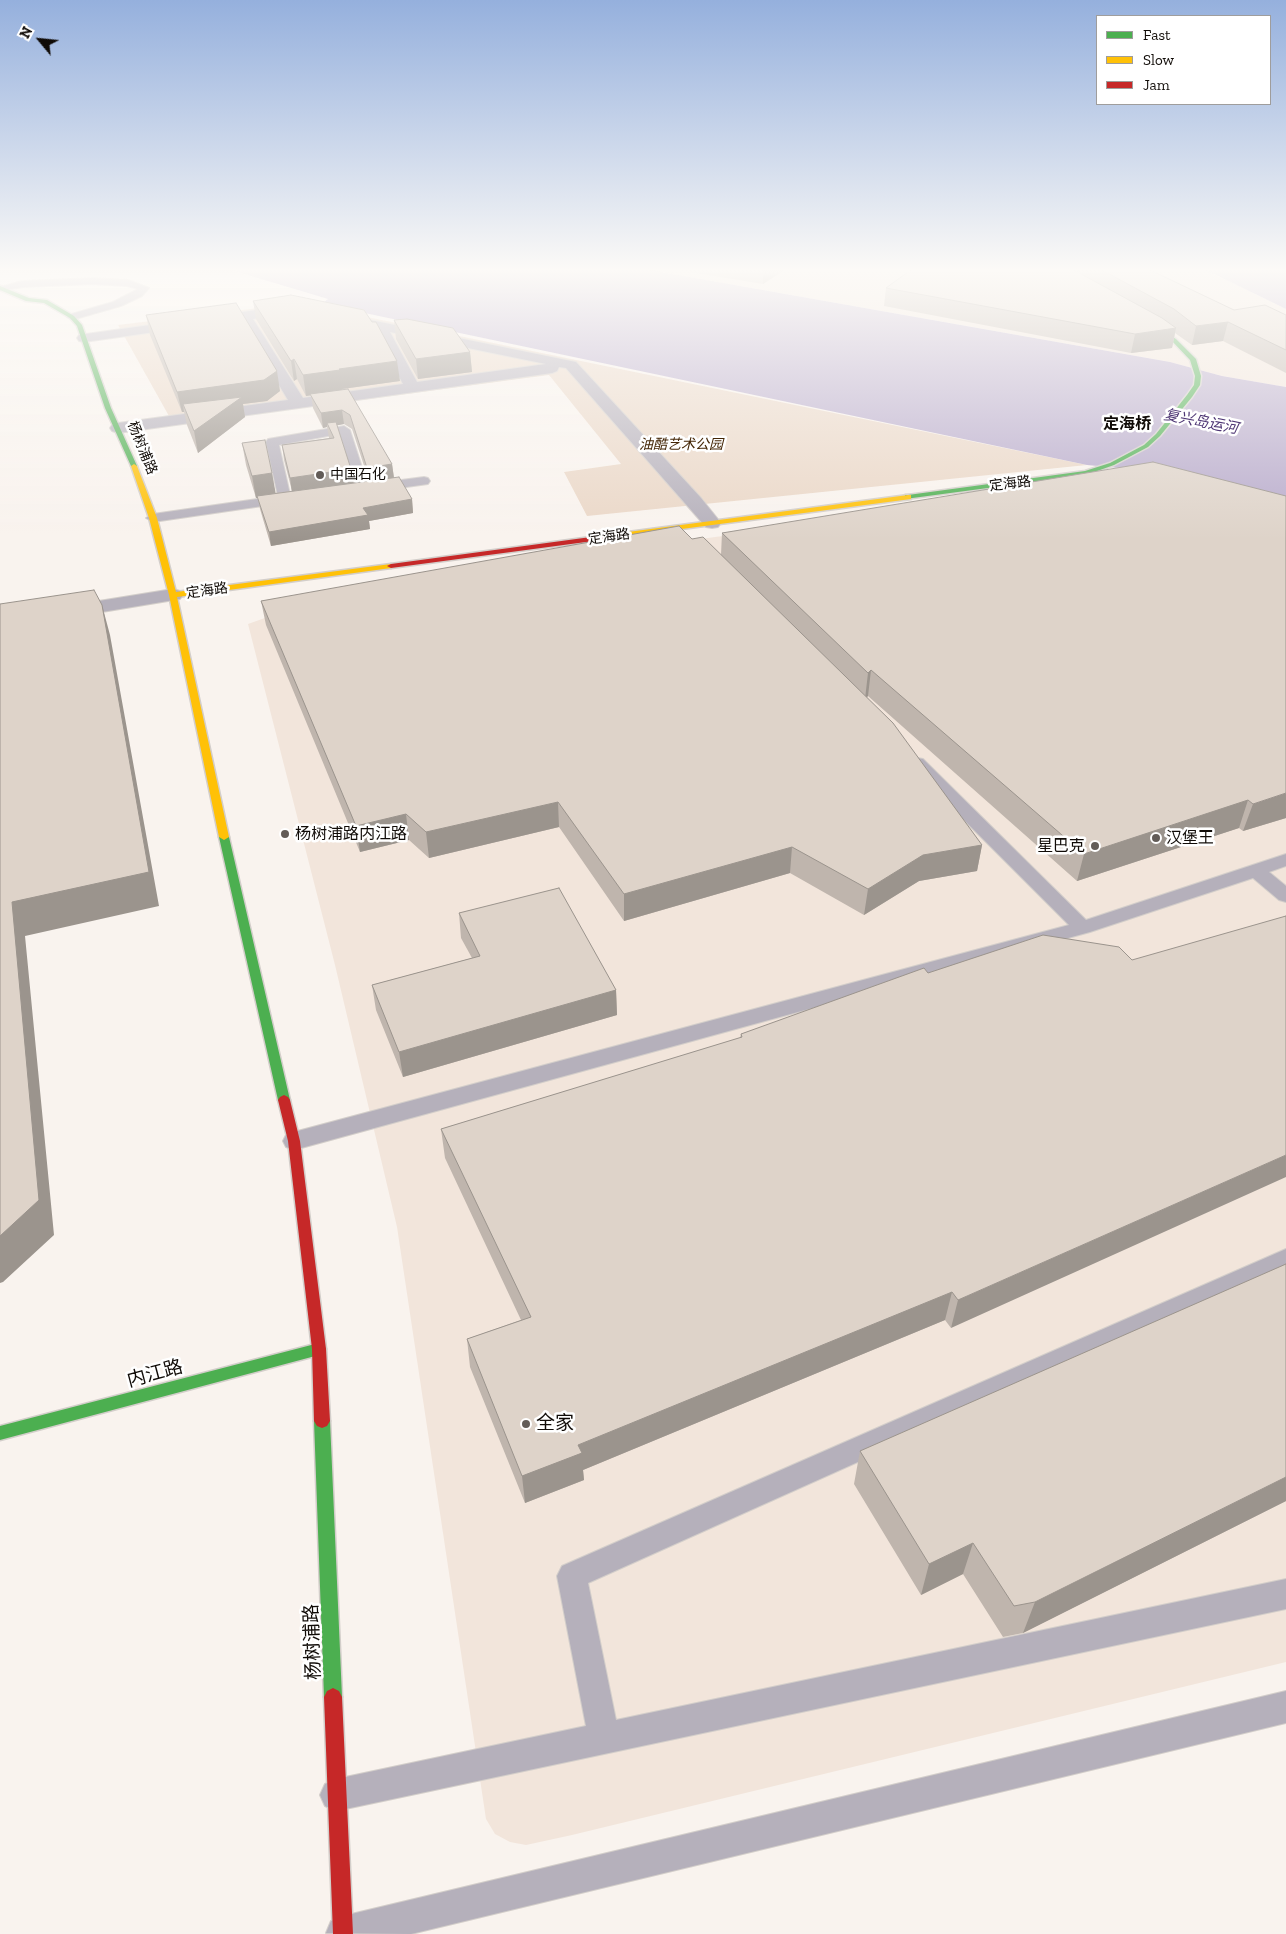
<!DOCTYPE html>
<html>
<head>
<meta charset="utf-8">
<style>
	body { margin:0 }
	#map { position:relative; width:1286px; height:1934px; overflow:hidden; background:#f9f3ee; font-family:"Zilla Slab",serif }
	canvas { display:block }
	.legend { position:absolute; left:1096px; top:15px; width:175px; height:90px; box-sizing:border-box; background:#fff; border:1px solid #9f9d9c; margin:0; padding:6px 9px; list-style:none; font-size:15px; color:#100b07 }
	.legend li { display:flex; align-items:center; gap:10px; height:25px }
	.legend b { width:25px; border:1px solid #9f9d9c }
	.north { position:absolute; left:15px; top:15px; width:50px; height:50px; -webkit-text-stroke:4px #fff; paint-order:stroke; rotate:298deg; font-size:14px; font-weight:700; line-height:20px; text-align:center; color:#100b07 }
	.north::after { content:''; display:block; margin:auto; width:18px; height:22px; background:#100b07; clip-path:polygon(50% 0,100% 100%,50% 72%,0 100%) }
</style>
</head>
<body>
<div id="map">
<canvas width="1286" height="1934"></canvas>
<ul class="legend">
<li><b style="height:6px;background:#4caf50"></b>Fast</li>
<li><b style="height:6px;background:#ffc107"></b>Slow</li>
<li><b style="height:6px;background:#c62828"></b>Jam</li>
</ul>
<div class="north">N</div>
</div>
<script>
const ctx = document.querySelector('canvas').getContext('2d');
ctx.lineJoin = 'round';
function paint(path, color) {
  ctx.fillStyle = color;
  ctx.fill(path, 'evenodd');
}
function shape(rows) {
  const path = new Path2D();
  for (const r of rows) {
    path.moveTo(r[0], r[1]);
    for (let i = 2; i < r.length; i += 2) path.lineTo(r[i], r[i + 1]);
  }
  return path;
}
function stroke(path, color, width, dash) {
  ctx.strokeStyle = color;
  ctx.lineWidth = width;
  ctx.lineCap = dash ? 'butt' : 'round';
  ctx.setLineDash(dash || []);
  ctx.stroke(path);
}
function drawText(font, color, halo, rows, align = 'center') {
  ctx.font = font + ' "Zilla Slab","Noto Sans SC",serif';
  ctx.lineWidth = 5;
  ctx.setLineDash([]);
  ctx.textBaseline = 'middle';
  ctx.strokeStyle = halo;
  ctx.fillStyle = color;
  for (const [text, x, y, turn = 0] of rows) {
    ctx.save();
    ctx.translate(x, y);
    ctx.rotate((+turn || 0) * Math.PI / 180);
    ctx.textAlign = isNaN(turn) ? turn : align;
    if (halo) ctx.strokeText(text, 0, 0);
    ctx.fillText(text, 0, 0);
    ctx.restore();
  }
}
paint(shape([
	[644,269,1204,269,1286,309,1286,387,1222,376,1170,362],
	[1090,487,1286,500,1286,1662,572,1835,526,1845,510,1842,495,1834,486,1819,397,1227,335,965,248,624,304,604,333,588]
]), '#f2e5db');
paint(shape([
	[299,303,1087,465,587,516,564,472,621,464,549,375,174,425,118,325]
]), '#ead7c7');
paint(shape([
	[228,269,644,269,1170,362,1222,376,1286,387,1286,499,1141,470,1087,465,336,307,323,303,328,299],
	[1204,269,1286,269,1286,309]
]), '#b8abcc');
const lane = shape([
	[92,278,128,280,149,288,142,296,121,306,72,320,67,317,68,315,113,302,138,289,127,286,92,284,23,287,0,291,0,287,23,281,92,278],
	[344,426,350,430,369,489,368,492,363,493,357,489,339,434,279,445,291,499,290,502,153,522,146,518,153,514,278,496,266,442,268,439,344,426],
	[424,477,428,478,430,481,428,484,378,491,372,487,378,483,424,477],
	[917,758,923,759,1086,920,1286,854,1286,866,1269,872,1286,886,1286,902,1279,900,1253,878,1090,932,294,1150,286,1147,283,1141,286,1135,294,1132,1069,925,911,767,909,763,911,759,917,758],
	[1286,1249,1286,1270,588,1583,616,1720,1286,1579,1286,1609,336,1811,325,1806,320,1795,325,1784,336,1779,586,1726,557,1576,562,1566,1286,1249],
	[1286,1691,1286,1723,411,1934,326,1933,331,1921,343,1916,1286,1691]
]);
const street = shape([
	[292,305,297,306,299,309,297,312,253,319,303,398,403,384,374,329,336,321,334,318,341,314,576,362,701,498,721,523,718,527,712,528,706,527,566,368,559,367,557,371,552,373,118,433,112,431,110,428,112,425,118,423,288,400,240,320,84,342,79,341,77,338,79,335,292,305],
	[390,332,546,364,417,382,390,332],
	[173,589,180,591,183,595,180,599,0,629,0,617,173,589]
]);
const fast = shape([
	[0,286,29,298,47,300,74,316,82,325,111,408,137,466,136,467,131,466,105,408,77,326,70,318,44,303,26,301,0,290,0,286],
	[1140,319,1144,319,1176,339,1196,359,1201,376,1200,385,1192,397,1160,436,1148,447,1114,465,1086,475,905,499,905,495,908,495,1085,471,1110,463,1144,445,1156,434,1187,395,1194,385,1195,376,1190,360,1172,341,1140,321,1140,319],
	[224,834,229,837,290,1100,288,1103,284,1105,280,1103,278,1100,219,837,224,834],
	[319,1343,324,1345,326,1349,324,1353,319,1355,0,1440,0,1426,319,1343],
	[322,1414,327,1416,330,1421,342,1697,339,1703,333,1706,327,1703,324,1697,314,1421,317,1416,322,1414]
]);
const slow = shape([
	[134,464,137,466,157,518,176,592,391,564,395,566,391,568,177,597,229,837,224,840,219,837,169,595,149,518,131,466,134,464],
	[908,495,911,495,911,499,628,536,624,534,628,532,908,495]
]);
const jam = shape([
	[628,532,632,534,631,536,391,568,387,566,391,564,628,532],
	[284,1095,288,1097,290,1100,300,1141,326,1349,330,1421,327,1426,322,1428,317,1426,314,1421,312,1349,288,1141,278,1100,280,1097,284,1095],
	[333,1688,339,1691,342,1697,353,1934,333,1934,324,1697,327,1691,333,1688]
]);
stroke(lane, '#d3ceca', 2);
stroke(street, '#d3ceca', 2);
stroke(fast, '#d3ceca', 3);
stroke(slow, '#d3ceca', 3);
stroke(jam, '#d3ceca', 3);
paint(lane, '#b5b0bb');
paint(street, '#b5b0bb');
paint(fast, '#4caf50');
paint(slow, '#ffc107');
paint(jam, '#c62828');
paint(shape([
	[671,269,786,269,763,284],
	[912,269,1148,269,1234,310,1286,315,1286,373,1223,341,1192,345,1175,333,1172,348,1131,353,884,306,886,288],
	[253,301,400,381,342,389,392,464,394,477,412,499,413,513,369,521,370,529,271,546,260,509,258,498,256,498,246,465,242,443,272,473,275,493,292,491,284,460,282,445,329,438,327,427,323,428,313,408,311,395,306,396,297,379,294,381,256,319],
	[344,424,352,429,369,481,353,483,351,469,337,425],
	[146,315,280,391,267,401,243,404,245,417,198,453,187,425,184,412,182,412,150,335],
	[394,320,470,352,472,372,418,379,396,339],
	[722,533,1286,818,1243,831,1239,828,1077,881,868,696,867,697,982,845,977,871,919,881,864,915,790,873,624,921,559,827,429,858,409,840,360,852,266,625,261,601,692,539,721,555],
	[459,913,616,990,617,1015,403,1077,376,1010,372,985,472,958,461,938],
	[1132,960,951,1328,945,1320,583,1470,584,1480,525,1503,470,1367,467,1339,521,1320,445,1158,441,1129,740,1038,741,1034,928,973],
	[1286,1264,1286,1501,1023,1633,1003,1637,963,1574,921,1595,854,1484,860,1451]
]), '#bfb5ad');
paint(shape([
	[763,269,786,269,763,284],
	[1228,322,1223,341,1192,345,1196,326],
	[1176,328,1172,348,1131,353,1135,334],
	[470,352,472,372,418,379,416,359],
	[294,359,297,379,294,381,291,361],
	[397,361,400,381,342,389,343,391,306,396,303,375,339,369],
	[277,371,280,391,267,401,243,404,245,417,198,453,194,431,183,404,184,412,182,412,177,392],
	[342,410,344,424,329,427,327,423,327,427,323,428,321,413],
	[392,464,394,479,369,483,367,468],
	[351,469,354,484,292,493,290,478],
	[272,473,276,495,256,498,252,476],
	[412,499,413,513,369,521,370,529,271,546,269,532,363,508],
	[102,605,110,635,159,906,25,936,54,1235,3,1282,0,1283,0,1236,12,902],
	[871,670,868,696,865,699,868,673],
	[1286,793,1286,818,1243,831,1253,804],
	[1248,800,1239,828,1077,881,1084,854],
	[558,802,559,827,429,858,426,832],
	[406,814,409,840,360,852,356,826],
	[982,845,977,871,919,881,864,915,868,889,923,855],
	[792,847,790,873,624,921,624,894],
	[616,990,617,1015,403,1077,399,1052],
	[1286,1155,1286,1177,951,1328,958,1300],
	[952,1292,945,1320,583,1470,584,1480,525,1503,522,1476,578,1445],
	[1286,1477,1286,1501,1023,1633,1035,1602],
	[973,1543,963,1574,921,1595,929,1564]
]), '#9b948d');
const building = shape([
	[912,269,1072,269,1162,318,1176,328,1135,334,886,288,912,269],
	[1100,269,1148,269,1234,310,1265,305,1286,315,1286,350,1228,322,1196,326,1174,309,1100,269],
	[291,295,364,310,372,322,376,322,397,361,339,369,340,370,303,375,294,359,291,361,253,301,291,295],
	[236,303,277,371,264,380,177,392,146,315,236,303],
	[407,319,453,328,470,352,416,359,394,320,407,319],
	[348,389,392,464,367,468,350,415,342,410,321,413,310,394,348,389],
	[242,397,194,431,183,404,242,397],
	[336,422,351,469,290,478,282,445,334,438,327,423,336,422],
	[265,440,272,473,252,476,242,443,265,440],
	[1153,462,1286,496,1286,793,1253,804,1248,800,1084,854,871,670,868,673,722,533,1153,462],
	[399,477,412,499,363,508,368,515,269,532,257,496,399,477],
	[679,526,692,539,703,537,893,723,982,845,923,855,868,889,792,847,624,894,558,802,426,832,406,814,356,826,261,601,679,526],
	[94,590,102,605,149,872,12,902,39,1200,0,1236,0,604,94,590],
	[559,888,616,990,399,1052,372,985,480,956,459,913,559,888],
	[1286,916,1286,1155,958,1300,952,1292,578,1445,582,1453,522,1476,467,1339,531,1317,441,1129,742,1037,741,1034,924,968,928,973,1043,935,1119,947,1132,960,1286,916],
	[1286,1264,1286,1477,1035,1602,1014,1606,973,1543,929,1564,860,1451,1286,1264]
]);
paint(building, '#ded3c9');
stroke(building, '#9b948d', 1);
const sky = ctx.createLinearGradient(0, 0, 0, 540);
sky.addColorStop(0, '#95b0dd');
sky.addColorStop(0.5, '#fcfaf7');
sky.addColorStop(1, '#fcfaf700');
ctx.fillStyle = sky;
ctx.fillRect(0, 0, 1286, 540);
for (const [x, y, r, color] of [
	[320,475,5,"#625c58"],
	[285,834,5,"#625c58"],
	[1156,838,5,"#625c58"],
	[1095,846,5,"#625c58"],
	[526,1424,5,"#625c58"]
]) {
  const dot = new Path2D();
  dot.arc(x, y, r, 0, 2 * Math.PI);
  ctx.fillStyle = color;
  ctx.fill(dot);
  stroke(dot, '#fff', 2);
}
drawText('italic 14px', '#442606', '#fff', [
	["油酷艺术公园",681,445]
]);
drawText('14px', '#100b07', '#fff', [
	["杨树浦路",142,448,68],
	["定海路",1010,484,-7],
	["定海路",609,537,-8],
	["定海路",207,591,-8]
]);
drawText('14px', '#100b07', '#fff', [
	["中国石化",330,475]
], 'left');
drawText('italic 15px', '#4e3674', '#fff', [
	["复兴岛运河",1201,422,11]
]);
drawText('bold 16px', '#100b07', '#fff', [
	["定海桥",1127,424]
]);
drawText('16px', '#100b07', '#fff', [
	["杨树浦路内江路",295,834],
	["汉堡王",1166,838],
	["星巴克",1085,846,"right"]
], 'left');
drawText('19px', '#100b07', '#fff', [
	["内江路",155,1374,-15],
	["杨树浦路",313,1642,-92]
]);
drawText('19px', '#100b07', '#fff', [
	["全家",536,1424]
], 'left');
</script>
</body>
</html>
